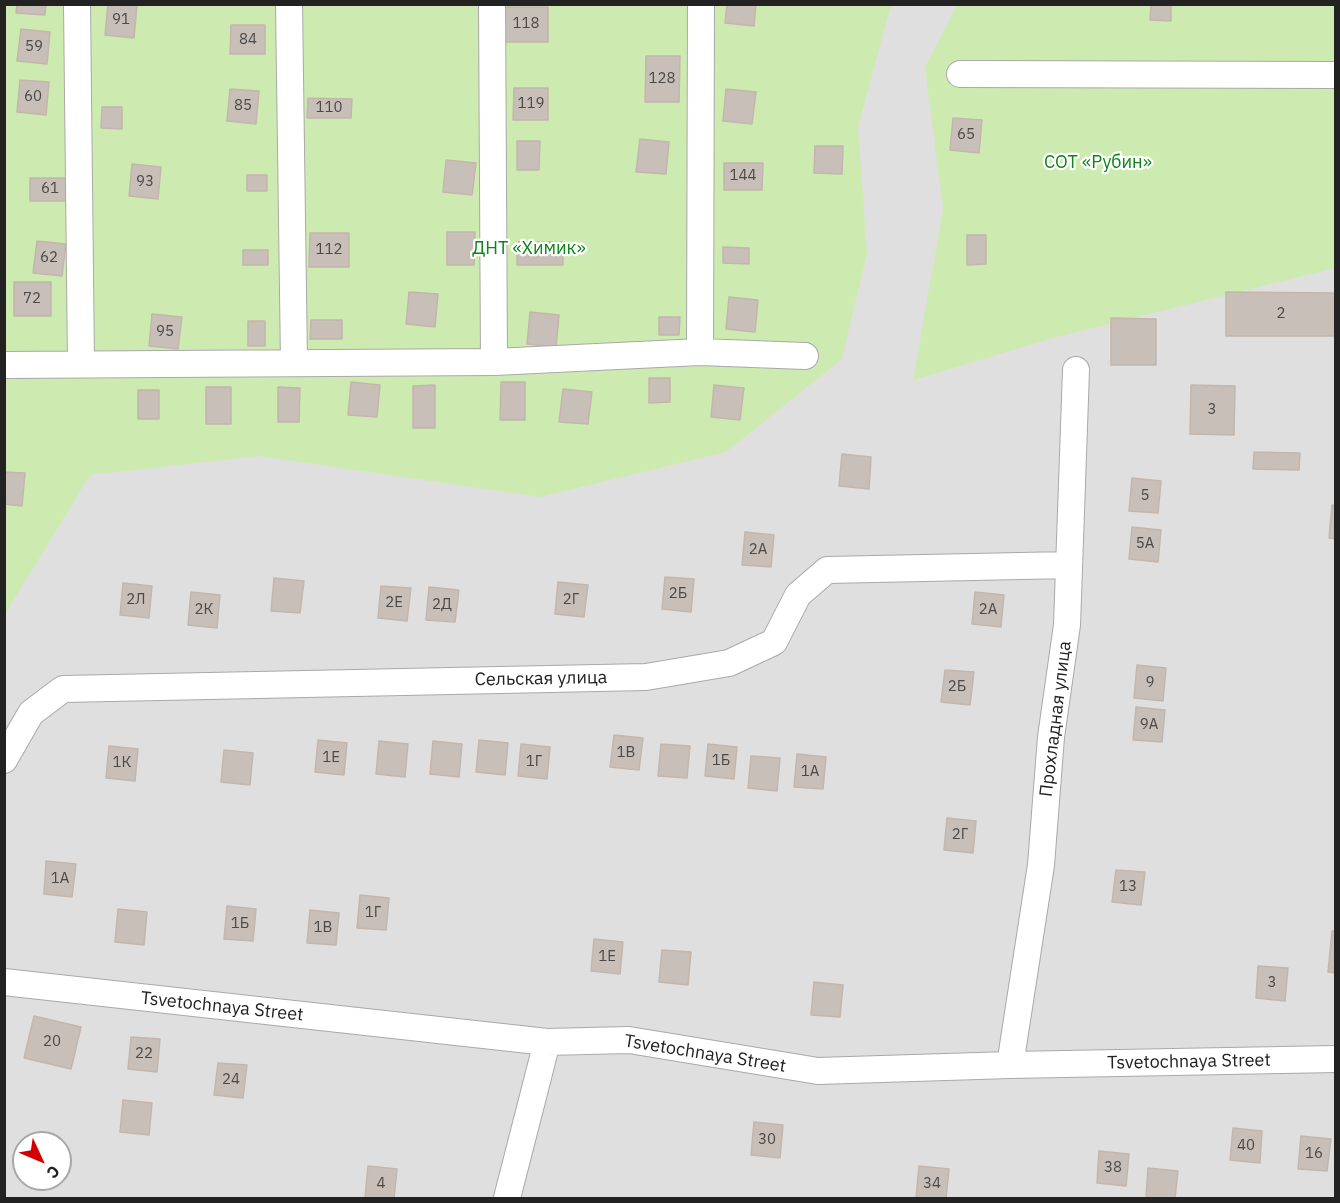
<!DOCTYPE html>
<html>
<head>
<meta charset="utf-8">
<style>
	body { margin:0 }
	#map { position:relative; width:1340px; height:1203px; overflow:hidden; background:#f2efe9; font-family:"IBM Plex Sans",sans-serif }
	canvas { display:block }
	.frame { position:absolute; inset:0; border:6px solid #222; pointer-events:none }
	.north { position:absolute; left:12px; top:1131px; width:60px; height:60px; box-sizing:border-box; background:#fff; border:2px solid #a7a7a7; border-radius:50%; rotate:134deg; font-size:16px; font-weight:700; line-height:24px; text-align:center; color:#222 }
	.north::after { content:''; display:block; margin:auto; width:21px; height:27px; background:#d40000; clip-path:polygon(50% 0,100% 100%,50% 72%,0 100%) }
</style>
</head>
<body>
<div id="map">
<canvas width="1340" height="1203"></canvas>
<div class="frame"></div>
<div class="north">С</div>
</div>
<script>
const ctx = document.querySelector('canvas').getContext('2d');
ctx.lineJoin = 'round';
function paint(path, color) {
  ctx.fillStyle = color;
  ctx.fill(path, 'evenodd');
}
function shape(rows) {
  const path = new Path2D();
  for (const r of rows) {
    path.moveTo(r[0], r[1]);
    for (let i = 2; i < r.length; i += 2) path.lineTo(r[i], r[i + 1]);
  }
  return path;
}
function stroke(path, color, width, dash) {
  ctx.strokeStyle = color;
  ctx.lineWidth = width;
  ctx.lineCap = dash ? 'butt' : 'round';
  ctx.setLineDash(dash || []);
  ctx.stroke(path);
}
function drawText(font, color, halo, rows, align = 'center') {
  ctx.font = font + ' "IBM Plex Sans",sans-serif';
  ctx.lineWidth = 4.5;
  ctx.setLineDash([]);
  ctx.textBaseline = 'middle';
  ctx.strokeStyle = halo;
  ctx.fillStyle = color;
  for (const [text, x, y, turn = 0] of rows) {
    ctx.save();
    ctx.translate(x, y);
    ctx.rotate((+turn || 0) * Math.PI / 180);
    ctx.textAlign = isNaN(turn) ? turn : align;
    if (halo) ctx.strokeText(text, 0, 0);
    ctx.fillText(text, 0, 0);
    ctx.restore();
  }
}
paint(shape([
	[5,5,1335,5,1335,1198,5,1198],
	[24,1143,60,1143,60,1179,24,1179]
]), '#e0dfdf');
paint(shape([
	[5,5,891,5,858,127,867,253,842,359,726,452,540,497,259,456,90,475,5,614],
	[957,5,1335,5,1335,268,1053,338,913,380,943,209,925,67]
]), '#cdebb0');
const building = shape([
	[17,4,46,4,45,15,16,13,17,4],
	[108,4,137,5,134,38,105,35,108,4],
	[727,4,756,4,754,26,725,23,727,4],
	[1151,4,1171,4,1171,21,1150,20,1151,4],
	[505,7,548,7,548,42,504,42,505,7],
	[231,25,265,25,265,54,230,54,231,25],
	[21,29,50,32,47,64,17,61,21,29],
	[646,56,680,56,679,102,645,102,646,56],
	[20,80,49,82,46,115,17,112,20,80],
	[514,88,548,88,548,120,513,120,514,88],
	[230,89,259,91,256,124,227,121,230,89],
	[726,89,756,92,752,124,723,121,726,89],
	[308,98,352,99,351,118,307,118,308,98],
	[102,107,122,107,122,129,101,128,102,107],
	[953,118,982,120,979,153,950,150,953,118],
	[640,139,669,142,666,174,636,172,640,139],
	[517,141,540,141,539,170,517,170,517,141],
	[815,146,843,146,842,174,814,173,815,146],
	[446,160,476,163,472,195,443,192,446,160],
	[724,163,763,163,762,190,724,190,724,163],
	[132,164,161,167,158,199,129,196,132,164],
	[247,175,267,175,267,191,247,191,247,175],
	[30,178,71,178,70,201,30,201,30,178],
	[447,232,475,232,474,265,447,265,447,232],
	[310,233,349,233,349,267,309,267,310,233],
	[967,235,986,235,986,264,967,265,967,235],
	[37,241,66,244,62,276,33,273,37,241],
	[517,242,563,242,563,265,517,265,517,242],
	[723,247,749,248,749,264,723,263,723,247],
	[243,250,268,250,268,265,243,265,243,250],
	[14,282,51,282,51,316,14,316,14,282],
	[409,292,438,294,435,327,406,324,409,292],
	[1226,292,1336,293,1336,336,1226,336,1226,292],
	[729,297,758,300,755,332,726,329,729,297],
	[530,312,559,315,556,347,527,344,530,312],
	[152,314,182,317,178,349,149,346,152,314],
	[659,317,680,317,679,335,659,335,659,317],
	[1111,318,1156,319,1156,365,1111,365,1111,318],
	[311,320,342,320,342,339,310,339,311,320],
	[248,321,265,321,265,346,248,346,248,321],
	[649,378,670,378,670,402,649,403,649,378],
	[351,382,380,385,377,417,348,415,351,382],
	[501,382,525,382,525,420,500,420,501,382],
	[435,385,435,428,413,428,413,386,435,385],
	[714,385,744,388,740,420,711,417,714,385],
	[1191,385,1235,386,1234,435,1190,434,1191,385],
	[206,387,231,387,231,424,206,424,206,387],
	[278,387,300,388,299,422,278,422,278,387],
	[563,389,592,392,588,424,559,422,563,389],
	[138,390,159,390,159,419,138,419,138,390],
	[1254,452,1300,453,1299,470,1253,469,1254,452],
	[842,454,871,457,869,489,839,486,842,454],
	[4,472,25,473,22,506,4,504,4,472],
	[1132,478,1161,481,1158,513,1129,511,1132,478],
	[1332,505,1336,506,1336,539,1329,538,1332,505],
	[1132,527,1161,530,1158,562,1129,559,1132,527],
	[745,532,774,535,771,567,742,565,745,532],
	[665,577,694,579,691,612,662,609,665,577],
	[274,578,304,581,300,613,271,611,274,578],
	[558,582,588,585,584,617,555,614,558,582],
	[123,583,152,586,149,618,120,615,123,583],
	[381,586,411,588,407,621,378,618,381,586],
	[429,587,459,590,455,622,426,620,429,587],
	[191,592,220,595,217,628,188,625,191,592],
	[975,592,1004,595,1001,627,972,624,975,592],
	[1137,665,1166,668,1163,701,1134,698,1137,665],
	[945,670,974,672,970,705,941,702,945,670],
	[1136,707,1165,710,1162,742,1133,740,1136,707],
	[614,735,643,738,639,770,610,767,614,735],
	[318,740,347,743,344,775,315,772,318,740],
	[479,740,508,743,505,775,476,772,479,740],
	[379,741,408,744,405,777,376,774,379,741],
	[433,741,462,744,459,777,430,774,433,741],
	[521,744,550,747,547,779,518,776,521,744],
	[661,744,690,746,687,778,658,776,661,744],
	[708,744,737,747,734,779,705,776,708,744],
	[109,746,138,749,135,781,106,778,109,746],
	[224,750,253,753,250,785,221,782,224,750],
	[797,754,826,757,823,789,794,787,797,754],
	[751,756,780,758,777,791,748,788,751,756],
	[947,818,976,821,973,853,944,850,947,818],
	[46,861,76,864,72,897,44,894,46,861],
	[1116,870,1145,872,1141,905,1112,902,1116,870],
	[360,895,389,898,386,930,357,928,360,895],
	[227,906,256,909,253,941,224,939,227,906],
	[118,909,147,912,144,945,115,942,118,909],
	[310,910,339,913,336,945,307,943,310,910],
	[1332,931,1336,931,1336,973,1328,972,1332,931],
	[594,939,623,942,620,974,591,971,594,939],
	[662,950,691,952,688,985,659,982,662,950],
	[1258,966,1288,968,1285,1001,1256,998,1258,966],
	[814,982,843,985,840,1017,811,1015,814,982],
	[34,1016,81,1027,71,1069,24,1058,34,1016],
	[131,1037,160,1039,157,1072,128,1069,131,1037],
	[218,1063,247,1065,243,1098,214,1095,218,1063],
	[123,1100,152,1103,149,1135,120,1132,123,1100],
	[754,1122,783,1125,780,1158,751,1155,754,1122],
	[1233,1128,1262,1131,1260,1163,1230,1160,1233,1128],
	[1301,1136,1331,1139,1327,1171,1298,1169,1301,1136],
	[1099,1151,1129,1154,1126,1186,1097,1183,1099,1151],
	[368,1166,397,1169,394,1198,365,1198,368,1166],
	[919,1166,949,1169,946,1198,916,1198,919,1166],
	[1148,1168,1178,1171,1175,1198,1146,1198,1148,1168]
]);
paint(building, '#c7bfb8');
stroke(building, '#c4b6ab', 1.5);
const minor = shape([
	[77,4,81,364],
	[289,4,294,363],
	[492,4,494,362],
	[960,74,1336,75],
	[700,352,701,4],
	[4,365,494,362,700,352,805,356],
	[4,760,31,713,63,689,646,677,729,663,774,642,798,595,827,570,1069,565],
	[4,982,547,1042,629,1040,818,1071,1010,1065,1336,1059],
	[1010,1065,1041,865,1051,737,1067,625,1076,370],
	[507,1198,547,1042]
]);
stroke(minor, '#a9a9a9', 28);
stroke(minor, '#fff', 26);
drawText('15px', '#4b4948', null, [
	["91",121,20],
	["118",526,24],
	["84",248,40],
	["59",34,47],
	["128",662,79],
	["60",33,97],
	["119",531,104],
	["85",243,106],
	["110",329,108],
	["65",966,135],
	["144",743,176],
	["93",145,182],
	["61",50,189],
	["112",329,250],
	["62",49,258],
	["72",32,299],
	["2",1281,314],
	["95",165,332],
	["3",1212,410],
	["5",1145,496],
	["5А",1145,544],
	["2А",758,550],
	["2Б",678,594],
	["2Л",136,600],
	["2Г",571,600],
	["2Е",394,603],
	["2Д",442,605],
	["2К",204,610],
	["2А",988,610],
	["9",1150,683],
	["2Б",957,687],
	["9А",1149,725],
	["1В",626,753],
	["1Е",331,758],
	["1Б",721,761],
	["1Г",534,762],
	["1К",122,763],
	["1А",810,772],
	["2Г",960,835],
	["1А",60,879],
	["13",1128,887],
	["1Г",373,913],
	["1Б",240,924],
	["1В",323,928],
	["1Е",607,957],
	["3",1272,983],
	["20",52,1042],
	["22",144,1054],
	["24",231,1080],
	["30",767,1140],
	["40",1246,1146],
	["16",1314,1154],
	["38",1113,1168],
	["4",381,1184],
	["34",932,1184]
]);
drawText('18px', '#0c8416', '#fff', [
	["СОТ «Рубин»",1098,163],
	["ДНТ «Химик»",529,249]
]);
drawText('18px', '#222', '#fff', [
	["Сельская улица",541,679,-1],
	["Прохладная улица",1056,719,-83],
	["Tsvetochnaya Street",222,1007,6],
	["Tsvetochnaya Street",705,1054,9],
	["Tsvetochnaya Street",1189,1062,-1]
]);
</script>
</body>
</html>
